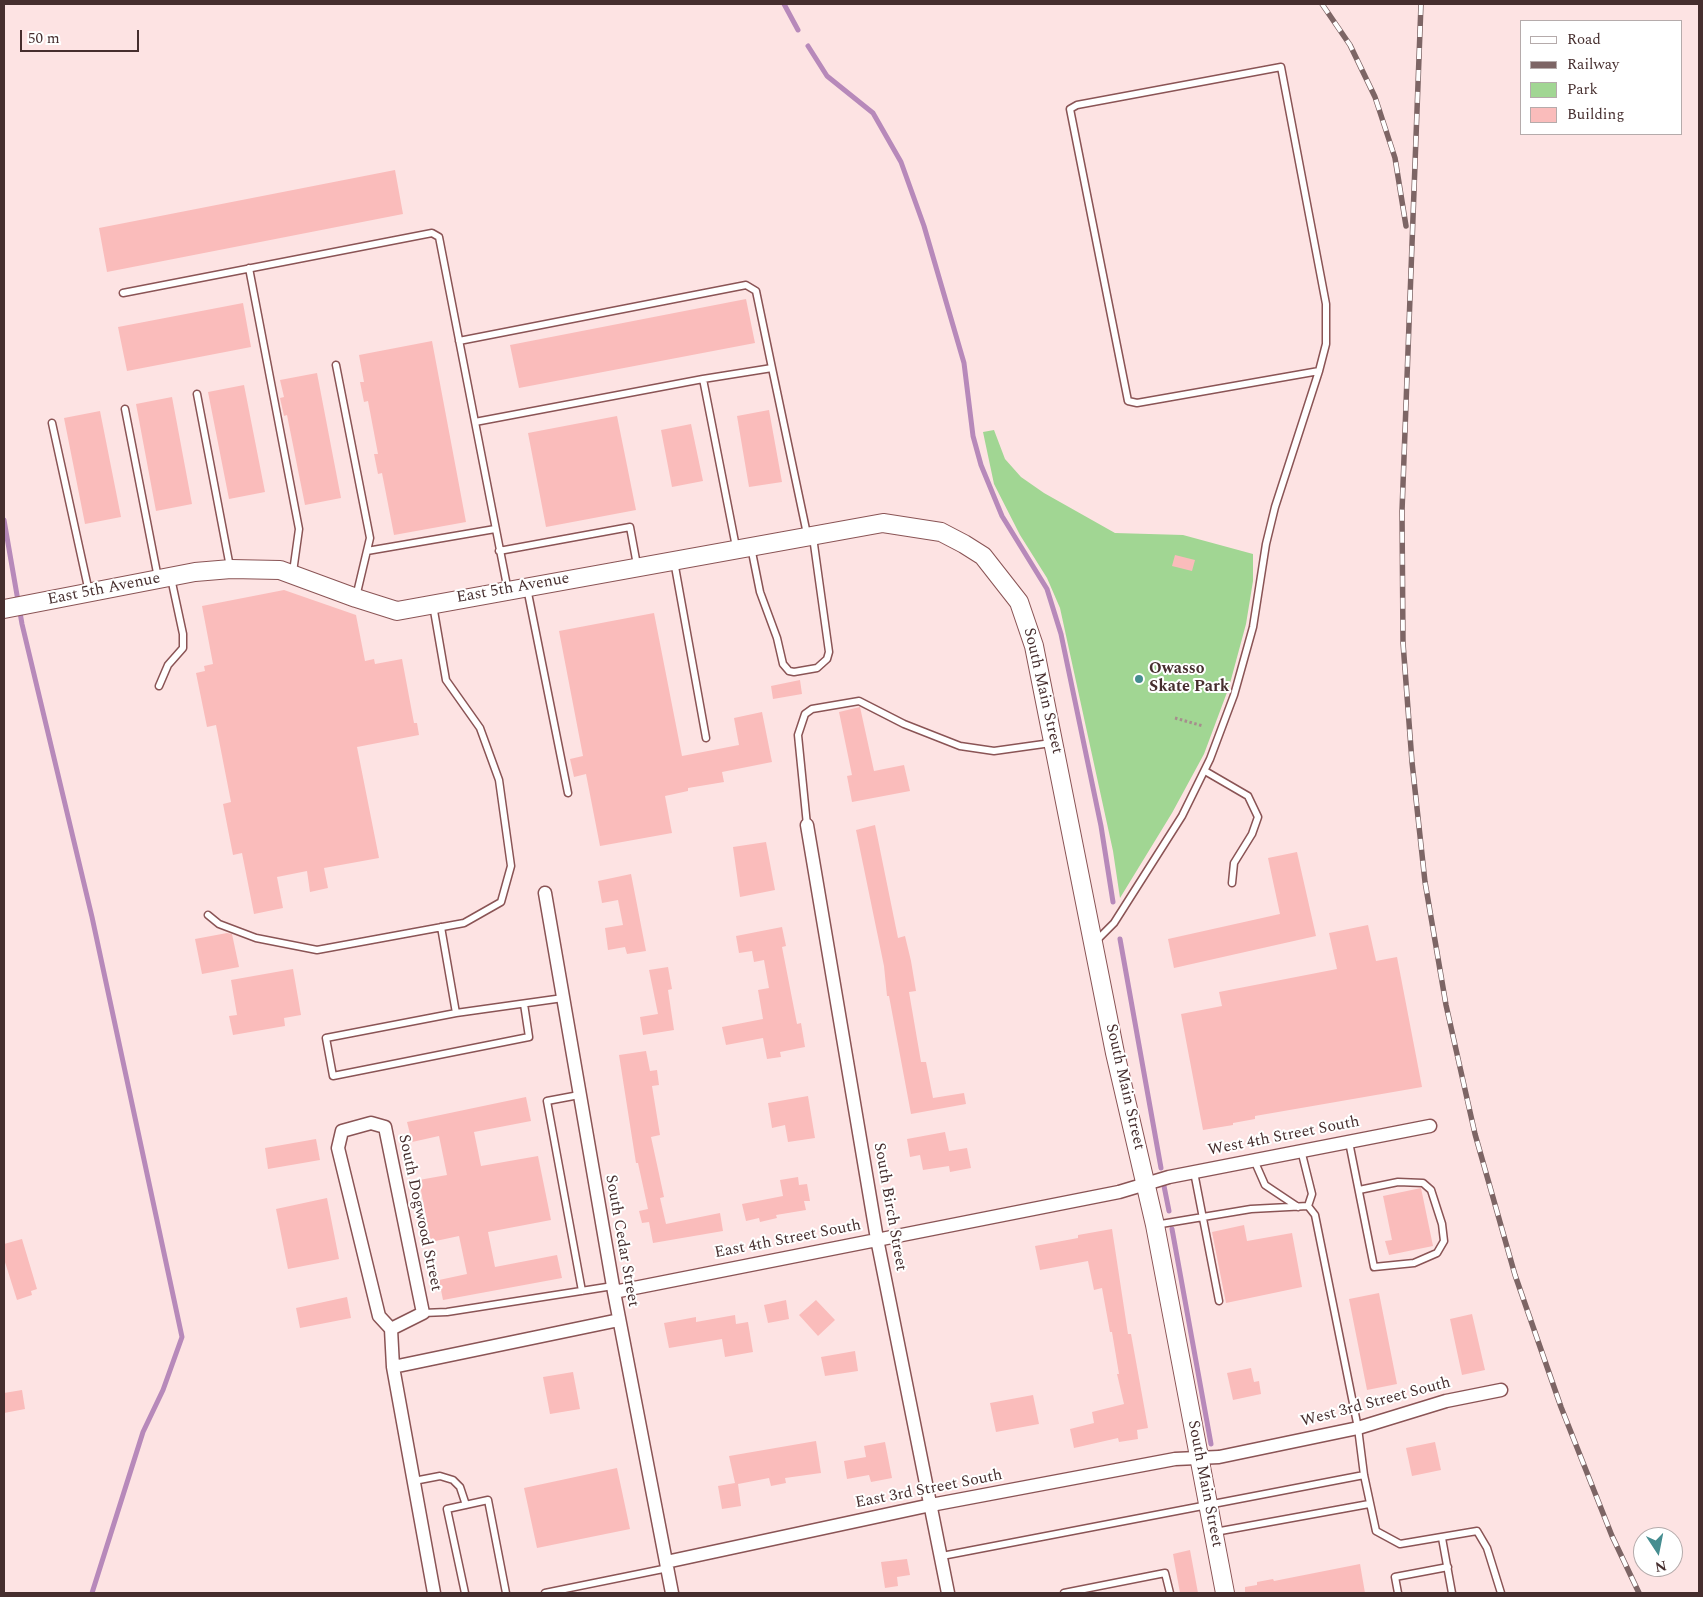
<!DOCTYPE html>
<html>
<head>
<meta charset="utf-8">
<style>
	body { margin:0 }
	#map { position:relative; width:1703px; height:1597px; overflow:hidden; background:#fde3e3; font-family:Spectral,serif }
	canvas { display:block }
	.frame { position:absolute; inset:0; border:5px solid #462e2e; pointer-events:none }
	.legend { position:absolute; left:1520px; top:20px; width:162px; height:115px; box-sizing:border-box; background:#fff; border:1px solid #b5abab; margin:0; padding:6px 9px; list-style:none; font-size:15px; color:#462e2e }
	.legend li { display:flex; align-items:center; gap:10px; height:25px }
	.legend b { width:25px; border:1px solid #b5abab }
	.north { position:absolute; left:1633px; top:1527px; width:50px; height:50px; box-sizing:border-box; background:#fff; border:1px solid #b5abab; border-radius:50%; rotate:169deg; font-size:14px; font-weight:700; line-height:20px; text-align:center; color:#462e2e }
	.north::after { content:''; display:block; margin:auto; width:18px; height:22px; background:#458d90; clip-path:polygon(50% 0,100% 100%,50% 72%,0 100%) }
	.scale { position:absolute; left:20px; top:30px; width:119px; height:22px; box-sizing:border-box; border:2px solid #462e2e; border-top:0; padding-left:6px; font-size:15px; line-height:18px; white-space:nowrap; color:#462e2e; -webkit-text-stroke:4px #fff; paint-order:stroke }
</style>
</head>
<body>
<div id="map">
<canvas width="1703" height="1597"></canvas>
<div class="frame"></div>
<ul class="legend">
<li><b style="height:6px;background:#fff"></b>Road</li>
<li><b style="height:6px;background:#7d6565"></b>Railway</li>
<li><b style="height:14px;background:#a1d693"></b>Park</li>
<li><b style="height:14px;background:#fabcbb"></b>Building</li>
</ul>
<div class="north">N</div>
<div class="scale">50 m</div>
</div>
<script>
const ctx = document.querySelector('canvas').getContext('2d');
ctx.lineJoin = 'round';
function paint(path, color) {
  ctx.fillStyle = color;
  ctx.fill(path, 'evenodd');
}
function shape(rows) {
  const path = new Path2D();
  for (const r of rows) {
    path.moveTo(r[0], r[1]);
    for (let i = 2; i < r.length; i += 2) path.lineTo(r[i], r[i + 1]);
  }
  return path;
}
function stroke(path, color, width, dash) {
  ctx.strokeStyle = color;
  ctx.lineWidth = width;
  ctx.lineCap = dash ? 'butt' : 'round';
  ctx.setLineDash(dash || []);
  ctx.stroke(path);
}
function drawText(font, color, halo, rows, align = 'center') {
  ctx.font = font + ' Spectral,serif';
  ctx.lineWidth = 4;
  ctx.setLineDash([]);
  ctx.textBaseline = 'middle';
  ctx.strokeStyle = halo;
  ctx.fillStyle = color;
  for (const [text, x, y, turn = 0] of rows) {
    ctx.save();
    ctx.translate(x, y);
    ctx.rotate((+turn || 0) * Math.PI / 180);
    ctx.textAlign = isNaN(turn) ? turn : align;
    if (halo) ctx.strokeText(text, 0, 0);
    ctx.fillText(text, 0, 0);
    ctx.restore();
  }
}
paint(shape([
	[994,430,1005,459,1021,477,1044,493,1115,533,1183,535,1253,554,1253,581,1246,624,1229,687,1204,754,1172,813,1120,898,1113,851,1060,608,1047,578,1020,535,994,484,983,432]
]), '#a1d693');
stroke(shape([
	[784,4,798,30],
	[808,46,827,76,873,113,901,162,924,226,964,363,973,436,981,465,1002,516,1047,589,1061,634,1101,826,1113,902],
	[4,520,22,624,92,917,182,1337,163,1390,143,1432,92,1593],
	[1120,939,1161,1168],
	[1164,1186,1169,1211],
	[1172,1229,1211,1444]
]), '#b789ba', 5);
paint(shape([
	[395,170,403,214,107,272,99,228],
	[746,299,755,343,519,388,510,345],
	[243,303,251,347,127,371,118,327],
	[432,341,466,522,394,535,382,473,378,474,374,454,378,454,368,401,364,402,360,382,364,382,359,355],
	[317,373,341,498,305,505,287,415,284,416,280,398,284,397,280,380],
	[244,385,265,492,229,499,208,392],
	[172,397,192,504,156,511,136,404],
	[769,410,782,482,749,487,737,416],
	[100,411,121,517,85,524,64,418],
	[617,416,636,510,546,527,528,433],
	[691,424,703,481,672,487,661,430],
	[1175,555,1195,560,1192,571,1172,566],
	[284,590,356,615,365,661,374,659,375,664,402,659,414,723,417,723,419,735,357,747,379,858,324,868,328,888,310,892,307,871,277,877,283,908,254,914,242,853,233,855,223,804,231,802,216,725,207,727,196,673,205,671,204,666,213,664,202,606],
	[654,613,682,756,739,745,734,718,762,712,772,762,722,772,724,782,688,788,688,791,665,796,672,833,600,846,586,774,574,777,570,759,583,756,559,631],
	[800,680,802,694,773,699,771,686],
	[860,707,874,771,904,765,910,791,852,802,847,776,852,775,839,712],
	[875,825,898,938,905,936,911,961,916,991,909,992,921,1062,926,1062,933,1098,964,1093,966,1104,911,1114,889,996,887,996,884,966,856,830],
	[766,842,775,890,740,897,733,847],
	[1297,852,1316,936,1174,968,1168,939,1280,914,1268,858],
	[631,874,646,951,627,954,625,947,608,950,605,928,623,925,618,900,602,903,598,881],
	[1368,925,1376,961,1397,957,1422,1087,1255,1116,1255,1119,1233,1123,1233,1125,1203,1130,1181,1014,1222,1006,1219,992,1337,969,1329,933],
	[782,927,786,946,782,947,797,1024,801,1023,805,1047,780,1052,781,1057,767,1059,763,1038,726,1045,722,1027,763,1019,758,990,769,988,764,960,754,962,752,951,739,953,736,936],
	[227,933,232,934,239,967,202,974,195,939],
	[668,967,672,989,668,990,674,1030,643,1035,640,1017,658,1014,649,970],
	[293,969,301,1015,284,1018,285,1026,233,1035,229,1016,237,1015,231,980],
	[646,1051,650,1071,657,1070,659,1085,652,1086,660,1135,651,1137,664,1197,660,1198,666,1224,720,1213,723,1231,653,1243,649,1222,642,1223,639,1211,648,1209,638,1163,636,1163,619,1055],
	[808,1096,815,1138,788,1142,785,1125,772,1128,768,1103],
	[526,1097,531,1121,474,1132,481,1166,538,1156,551,1220,488,1232,495,1267,557,1255,562,1278,443,1300,439,1280,467,1274,459,1236,431,1242,422,1196,419,1180,447,1175,439,1136,412,1142,407,1122],
	[945,1132,949,1151,967,1148,971,1168,950,1172,949,1166,923,1170,920,1155,910,1157,907,1139],
	[316,1139,320,1160,268,1169,265,1148],
	[798,1177,799,1185,807,1184,810,1201,804,1201,806,1210,776,1215,777,1218,760,1222,759,1218,746,1221,742,1204,783,1196,780,1180],
	[1421,1188,1433,1246,1389,1255,1385,1241,1392,1240,1383,1196],
	[327,1198,339,1259,288,1269,276,1209],
	[1244,1225,1247,1241,1292,1233,1302,1287,1226,1303,1212,1232],
	[1112,1229,1128,1334,1131,1334,1148,1428,1137,1430,1138,1439,1119,1442,1118,1438,1074,1448,1070,1429,1094,1423,1092,1412,1124,1404,1117,1374,1119,1374,1112,1332,1110,1332,1102,1288,1094,1290,1088,1261,1040,1270,1035,1246,1078,1238,1078,1235],
	[22,1239,37,1289,31,1291,32,1295,17,1300,4,1259,4,1244],
	[1379,1293,1397,1384,1367,1390,1349,1299],
	[347,1297,351,1318,300,1328,296,1308],
	[786,1300,789,1319,768,1323,764,1305],
	[816,1300,835,1320,818,1336,799,1315],
	[1472,1314,1485,1370,1462,1375,1450,1319],
	[735,1315,736,1324,748,1322,753,1352,725,1357,722,1339,669,1348,664,1323,696,1317,696,1322],
	[855,1351,858,1371,825,1376,821,1357],
	[1251,1368,1254,1382,1259,1381,1261,1394,1233,1400,1227,1373],
	[573,1372,580,1409,550,1414,543,1377],
	[22,1390,25,1409,4,1413,4,1393],
	[1033,1395,1039,1424,996,1432,990,1403],
	[816,1441,821,1473,785,1478,786,1483,771,1486,769,1478,738,1484,741,1506,722,1509,718,1486,735,1483,729,1456],
	[885,1442,892,1478,871,1482,869,1475,847,1479,844,1461,866,1457,864,1446],
	[1435,1442,1441,1470,1412,1476,1406,1448],
	[617,1468,630,1529,537,1548,524,1488],
	[1190,1550,1198,1593,1180,1593,1173,1554],
	[907,1559,910,1575,897,1577,898,1586,885,1588,881,1562],
	[1360,1564,1365,1593,1245,1593,1245,1587,1257,1585,1257,1582,1273,1579,1274,1581]
]), '#fabcbb');
const lane = shape([
	[249,268,299,529,293,572],
	[123,293,432,233,439,237,475,422],
	[459,341,746,285,756,291,772,368],
	[336,365,370,538,356,597],
	[703,379,772,368,807,534],
	[197,394,230,567],
	[125,409,158,578],
	[52,423,89,592],
	[751,547,760,592,777,638,783,664,789,671,794,672,817,668,827,659,829,652,813,537],
	[367,551,495,529],
	[499,551,630,527,637,565],
	[674,561,706,738],
	[527,588,568,793],
	[508,591,475,422,703,379,736,547],
	[159,686,168,665,183,648,183,634,171,578],
	[1205,771,1248,796,1258,817,1252,834,1234,863,1232,883],
	[807,825,798,735,805,714,812,709,859,701,904,724,960,746,994,751,1051,743],
	[208,915,219,924,256,938,317,950,464,923,501,902,511,866,499,780,480,728,446,680,433,605],
	[441,927,456,1013],
	[1096,941,1114,923,1182,816,1210,759,1234,695,1253,627,1266,544,1275,507,1319,371,1326,344,1326,304,1281,67,1077,105,1070,109,1128,401,1137,403,1319,371],
	[524,1004,529,1037,333,1076,326,1038,456,1013,563,998],
	[579,1095,547,1101,582,1291],
	[1349,1142,1374,1267,1414,1263,1437,1253,1444,1241,1442,1224,1431,1190,1423,1183,1398,1182,1359,1190],
	[1301,1150,1312,1194,1308,1206],
	[1254,1160,1265,1185,1298,1207],
	[1194,1172,1219,1301],
	[1155,1225,1251,1209,1308,1206,1315,1215,1358,1428,1364,1475,1376,1531,1400,1544,1477,1531,1487,1548,1501,1593],
	[423,1313,447,1312,613,1286],
	[414,1481,440,1476,453,1480,460,1487,466,1505],
	[1215,1532,1369,1504],
	[1442,1538,1452,1593],
	[942,1556,1364,1475],
	[465,1593,447,1509,488,1500,506,1593],
	[545,1593,668,1568],
	[1064,1593,1165,1573,1170,1593],
	[1398,1593,1395,1577,1448,1567]
]);
const street = shape([
	[807,825,877,1239,948,1593],
	[545,893,614,1292,672,1593],
	[614,1292,1119,1192,1169,1177,1430,1126],
	[391,1329,423,1313,385,1127,371,1123,342,1131,338,1148,379,1316,391,1329,393,1367,434,1593],
	[393,1367,619,1320],
	[666,1562,931,1505,1175,1459,1219,1457,1358,1428,1446,1401,1501,1390]
]);
const secondary = shape([
	[4,609,195,572,231,569,280,570,356,598,397,611,883,523,941,532,964,544,983,556,1019,602,1034,646,1115,1053,1155,1225,1225,1593]
]);
stroke(lane, '#8a5455', 9);
stroke(street, '#8a5455', 15);
stroke(secondary, '#8a5455', 20);
stroke(shape([
	[1175,718,1203,726]
]), '#a68d8d', 3, [2.5, 2.5]);
stroke(lane, '#fff', 6);
stroke(street, '#fff', 12);
stroke(secondary, '#fff', 18);
const rail = shape([
	[1322,4,1350,45,1375,97,1395,158,1406,226],
	[1421,4,1402,511,1403,643,1412,762,1425,882,1446,1005,1475,1134,1515,1275,1561,1407,1612,1536,1639,1593]
]);
stroke(rail, '#7d6565', 5.5);
stroke(rail, '#fff', 4, [11]);
for (const [x, y, r, color] of [
	[1139,679,5,"#458d90"]
]) {
  const dot = new Path2D();
  dot.arc(x, y, r, 0, 2 * Math.PI);
  ctx.fillStyle = color;
  ctx.fill(dot);
  stroke(dot, '#fff', 2);
}
drawText('16px', '#462e2e', '#fff', [
	["East 5th Avenue",513,589,-10],
	["East 5th Avenue",104,590,-11],
	["South Main Street",1042,691,77],
	["South Main Street",1124,1087,77],
	["West 4th Street South",1284,1137,-11],
	["South Birch Street",889,1207,80],
	["South Dogwood Street",419,1213,78],
	["East 4th Street South",788,1240,-11],
	["South Cedar Street",621,1241,80],
	["West 3rd Street South",1376,1403,-15],
	["South Main Street",1204,1484,79],
	["East 3rd Street South",929,1490,-11]
]);
drawText('bold 16px', '#462e2e', '#fff', [
	["Owasso",1149,670],
	["Skate Park",1149,688]
], 'left');
</script>
</body>
</html>
